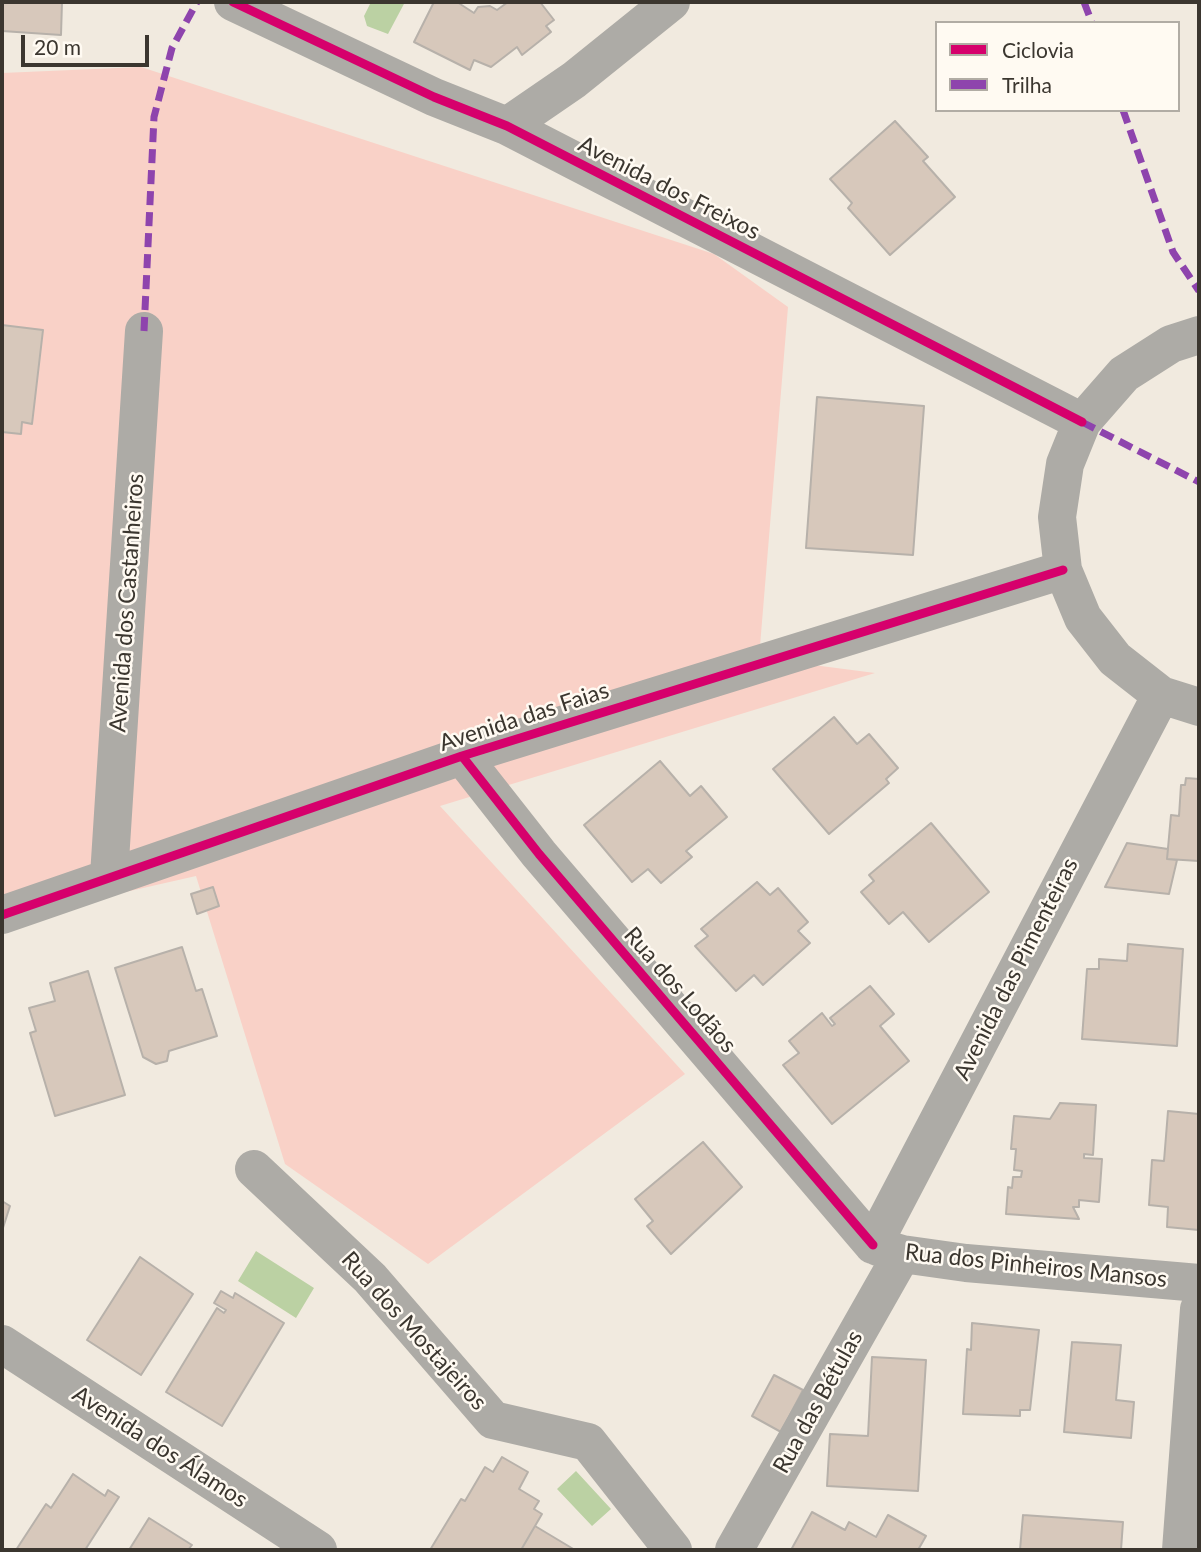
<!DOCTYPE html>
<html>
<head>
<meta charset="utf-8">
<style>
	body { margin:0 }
	#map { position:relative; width:1201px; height:1552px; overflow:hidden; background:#f1eadf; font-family:Lato,sans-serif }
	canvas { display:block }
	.frame { position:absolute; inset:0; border:4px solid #3b362f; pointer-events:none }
	.legend { position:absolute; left:935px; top:21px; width:245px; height:91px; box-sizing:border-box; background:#fffaf2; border:2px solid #b1aca4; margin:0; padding:9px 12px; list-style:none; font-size:21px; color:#3b362f }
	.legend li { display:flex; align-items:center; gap:14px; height:35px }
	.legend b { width:35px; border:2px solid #b1aca4 }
	.scale { position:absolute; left:21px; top:35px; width:128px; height:32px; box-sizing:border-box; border:4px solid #3b362f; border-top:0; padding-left:9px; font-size:21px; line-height:24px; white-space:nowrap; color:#3b362f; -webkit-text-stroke:5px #fffaf2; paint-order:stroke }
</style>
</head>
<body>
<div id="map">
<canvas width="1201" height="1552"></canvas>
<div class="frame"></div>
<ul class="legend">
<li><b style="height:9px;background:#d6006c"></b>Ciclovia</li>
<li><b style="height:9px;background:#8e44ad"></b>Trilha</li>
</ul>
<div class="scale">20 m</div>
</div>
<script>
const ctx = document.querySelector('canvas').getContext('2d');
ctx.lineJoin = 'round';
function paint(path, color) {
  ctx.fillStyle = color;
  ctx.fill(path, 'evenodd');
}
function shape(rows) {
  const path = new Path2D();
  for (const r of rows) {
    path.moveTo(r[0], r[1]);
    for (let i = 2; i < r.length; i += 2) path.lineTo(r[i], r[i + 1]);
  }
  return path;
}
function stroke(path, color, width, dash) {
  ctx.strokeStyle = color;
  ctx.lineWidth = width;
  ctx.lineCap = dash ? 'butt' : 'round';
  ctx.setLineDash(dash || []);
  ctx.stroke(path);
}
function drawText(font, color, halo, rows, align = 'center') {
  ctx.font = font + ' Lato,sans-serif';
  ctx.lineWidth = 5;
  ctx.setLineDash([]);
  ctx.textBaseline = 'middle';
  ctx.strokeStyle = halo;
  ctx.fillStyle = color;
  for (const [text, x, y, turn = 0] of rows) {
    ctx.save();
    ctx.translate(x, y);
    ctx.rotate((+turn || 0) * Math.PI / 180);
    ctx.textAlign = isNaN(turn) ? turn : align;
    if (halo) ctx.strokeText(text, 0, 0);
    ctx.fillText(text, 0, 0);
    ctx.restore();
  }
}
paint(shape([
	[141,67,714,254,788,307,759,658,875,673,440,806,685,1074,428,1264,285,1164,196,876,2,920,2,73]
]), '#f9d1c7');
paint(shape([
	[371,2,405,2,388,34,367,26,364,16],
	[256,1251,314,1288,296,1318,238,1281],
	[576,1471,611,1509,592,1526,557,1489]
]), '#bbd1a3');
const building = shape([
	[2,2,62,2,61,35,2,31,2,2],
	[434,2,457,2,474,13,478,7,490,6,497,10,508,2,540,2,554,20,546,26,551,32,522,55,517,47,491,67,474,60,470,70,414,42,434,2],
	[895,121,928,157,923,161,955,197,890,255,848,208,852,203,830,179,895,121],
	[2,325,43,330,32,424,22,422,21,434,2,432,2,325],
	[817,397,924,406,913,555,806,548,817,397],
	[834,717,857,744,869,734,898,768,886,779,889,783,829,834,773,769,834,717],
	[660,761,690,796,701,786,727,817,686,851,692,857,661,883,648,869,632,882,584,825,660,761],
	[1186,778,1199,779,1199,861,1167,859,1171,815,1179,816,1181,785,1185,785,1186,778],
	[931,823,989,892,929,942,903,912,889,924,861,892,874,881,869,875,931,823],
	[1127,843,1168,849,1167,859,1177,860,1169,894,1105,887,1127,843],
	[757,882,770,895,778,888,808,922,798,931,810,943,763,985,754,975,736,991,695,946,708,936,701,929,757,882],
	[213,887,219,906,197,914,191,894,213,887],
	[1128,944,1183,949,1177,1046,1082,1039,1087,969,1099,969,1099,959,1127,961,1128,944],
	[182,947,196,991,202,989,217,1036,169,1051,167,1061,156,1064,143,1057,115,968,182,947],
	[88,971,125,1095,55,1116,30,1033,36,1031,29,1008,55,1001,50,983,88,971],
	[870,986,894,1014,880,1026,909,1061,832,1124,783,1065,799,1053,789,1041,822,1013,832,1026,835,1024,830,1018,870,986],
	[1060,1103,1096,1105,1093,1155,1084,1154,1084,1158,1102,1159,1099,1202,1079,1200,1079,1207,1073,1207,1079,1219,1006,1214,1008,1187,1012,1188,1013,1177,1021,1177,1022,1171,1014,1170,1016,1149,1011,1149,1014,1116,1050,1119,1060,1103],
	[1168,1111,1199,1114,1199,1230,1167,1227,1168,1207,1149,1205,1152,1160,1164,1161,1168,1111],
	[703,1142,742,1187,671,1254,647,1226,653,1221,635,1199,703,1142],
	[2,1201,10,1206,2,1231,2,1201],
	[140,1257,193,1294,141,1375,87,1340,140,1257],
	[221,1291,233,1298,235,1293,284,1323,222,1426,166,1392,217,1308,224,1313,226,1310,214,1303,221,1291],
	[972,1323,1039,1330,1030,1410,1020,1410,1020,1416,963,1414,967,1349,971,1350,972,1323],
	[1072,1342,1121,1345,1116,1400,1134,1402,1131,1438,1064,1432,1072,1342],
	[872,1357,926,1360,918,1491,827,1486,830,1434,868,1436,872,1357],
	[774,1375,803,1390,781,1432,752,1416,774,1375],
	[502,1457,528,1472,519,1489,539,1501,534,1509,542,1514,521,1550,430,1550,461,1499,465,1501,485,1467,493,1472,502,1457],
	[73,1474,105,1496,108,1490,119,1497,85,1550,16,1550,46,1504,51,1508,73,1474],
	[812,1512,845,1530,849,1522,876,1537,888,1515,926,1536,918,1550,791,1550,812,1512],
	[1023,1515,1123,1522,1121,1550,1020,1550,1023,1515],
	[149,1518,192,1545,188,1550,129,1550,149,1518],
	[535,1526,575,1550,521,1550,535,1526]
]);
paint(building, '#d7c8bb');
stroke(building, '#b7b1aa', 2);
stroke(shape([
	[233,2,434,97,507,126,1082,422],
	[507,126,574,80,671,2],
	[1199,335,1171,344,1124,374,1082,422,1065,464,1057,517,1063,570,1083,618,1115,659,1161,695,1199,707],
	[462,756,539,854,873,1245],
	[109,876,144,331],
	[2,915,462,756,1063,570],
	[254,1169,370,1278,493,1420,588,1442,673,1550],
	[873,1245,1161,695],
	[878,1247,902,1254,966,1263,1199,1283],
	[2,1344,318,1550],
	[734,1550,902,1254],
	[1181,1550,1199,1309]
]), '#adaba6', 38);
stroke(shape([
	[1084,2,1092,23],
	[1123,110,1173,252,1199,291],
	[144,331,154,117,172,48,197,2],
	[1082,422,1199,482]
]), '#8e44ad', 7, [14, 7]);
stroke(shape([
	[233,2,434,97,507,126,1082,422],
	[462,756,539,854,873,1245],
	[2,915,462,756,1063,570]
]), '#d6006c', 9);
drawText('23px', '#3b362f', '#fffaf2', [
	["Avenida dos Freixos",669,188,27],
	["Avenida dos Castanheiros",127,603,-86],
	["Avenida das Faias",524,717,-18],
	["Avenida das Pimenteiras",1016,969,-63],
	["Rua dos Lodãos",680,990,49],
	["Rua dos Pinheiros Mansos",1036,1266,6],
	["Rua dos Mostajeiros",414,1331,48],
	["Rua das Bétulas",818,1402,-61],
	["Avenida dos Álamos",160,1447,33]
]);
</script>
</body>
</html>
